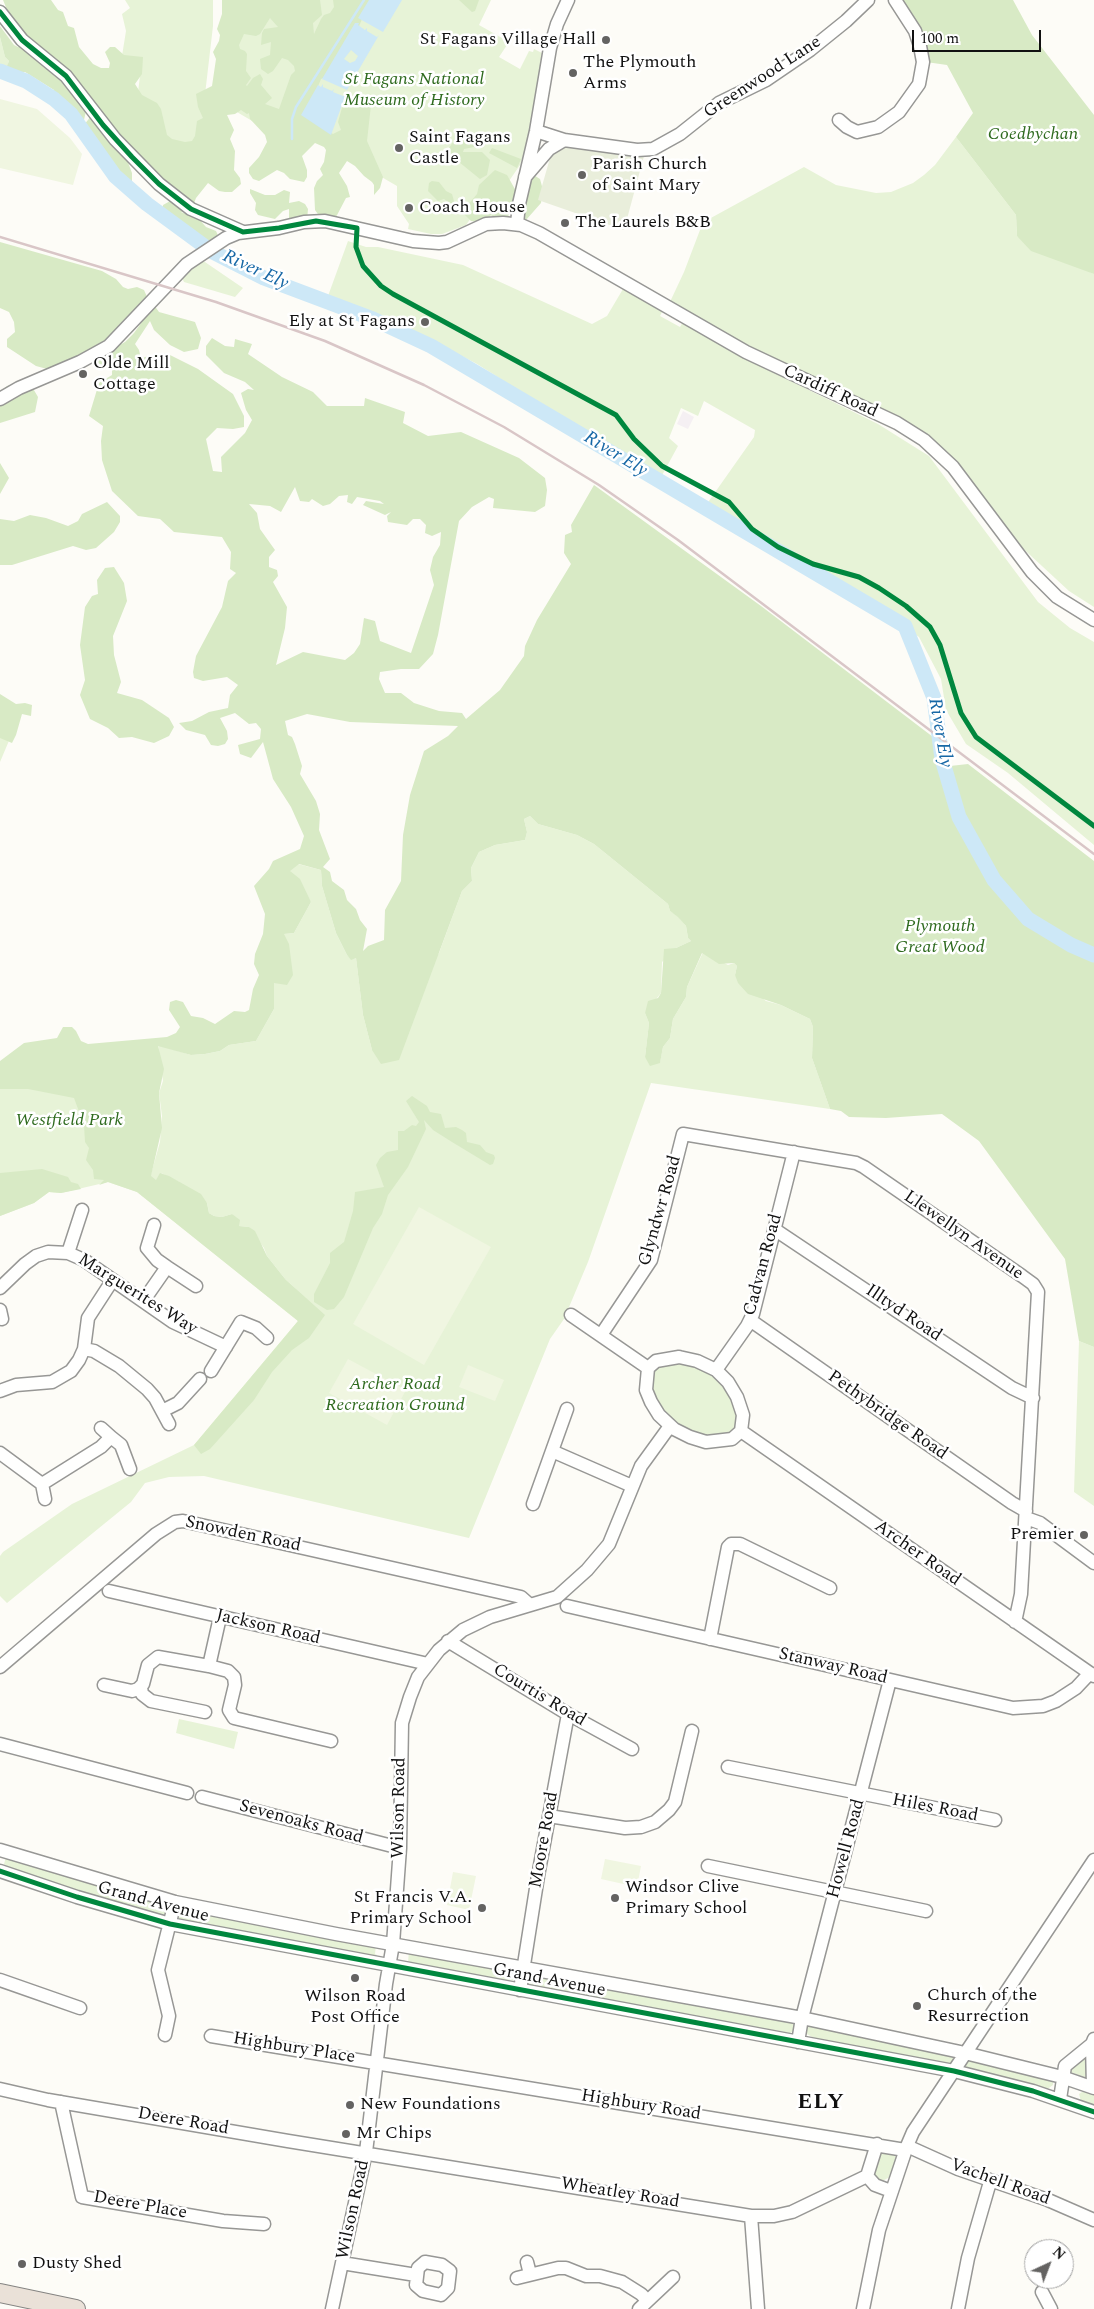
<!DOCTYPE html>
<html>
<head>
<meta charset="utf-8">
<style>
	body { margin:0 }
	#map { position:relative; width:1094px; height:2309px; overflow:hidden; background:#fdfcf7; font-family:Spectral,serif }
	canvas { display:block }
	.north { position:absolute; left:1024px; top:2239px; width:50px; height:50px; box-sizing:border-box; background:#fff; border:1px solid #a0a0a0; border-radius:50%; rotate:43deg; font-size:14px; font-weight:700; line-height:20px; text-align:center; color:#111 }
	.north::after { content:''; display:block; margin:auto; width:18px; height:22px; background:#646362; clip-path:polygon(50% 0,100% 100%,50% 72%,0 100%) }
	.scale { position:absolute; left:912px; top:30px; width:129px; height:22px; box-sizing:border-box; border:2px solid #111; border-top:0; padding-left:6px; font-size:15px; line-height:18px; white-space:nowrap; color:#111; -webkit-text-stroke:4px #fff; paint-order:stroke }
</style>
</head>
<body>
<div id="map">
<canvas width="1094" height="2309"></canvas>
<div class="north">N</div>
<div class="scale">100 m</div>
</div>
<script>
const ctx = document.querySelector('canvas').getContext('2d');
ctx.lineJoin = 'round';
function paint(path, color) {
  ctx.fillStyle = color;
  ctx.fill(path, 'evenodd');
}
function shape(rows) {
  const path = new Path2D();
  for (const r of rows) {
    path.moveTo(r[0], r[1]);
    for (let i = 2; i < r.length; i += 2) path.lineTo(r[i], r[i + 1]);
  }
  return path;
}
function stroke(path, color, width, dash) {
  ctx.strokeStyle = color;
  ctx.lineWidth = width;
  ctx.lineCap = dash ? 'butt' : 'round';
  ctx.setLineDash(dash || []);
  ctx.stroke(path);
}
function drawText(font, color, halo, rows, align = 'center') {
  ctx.font = font + ' Spectral,serif';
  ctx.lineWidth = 5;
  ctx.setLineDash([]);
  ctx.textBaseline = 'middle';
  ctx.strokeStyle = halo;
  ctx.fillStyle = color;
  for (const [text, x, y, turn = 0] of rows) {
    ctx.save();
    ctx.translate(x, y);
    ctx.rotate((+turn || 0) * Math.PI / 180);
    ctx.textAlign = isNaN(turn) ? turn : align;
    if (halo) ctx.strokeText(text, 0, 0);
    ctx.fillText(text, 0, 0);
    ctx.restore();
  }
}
paint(shape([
	[683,411,694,417,688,429,677,424]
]), '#f5f0f3');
paint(shape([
	[125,0,213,0,213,26,204,103,212,115,181,197,138,92,142,60,122,56,126,31,122,14,130,8],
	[225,0,491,0,479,25,509,42,499,57,520,69,529,51,533,52,534,49,542,53,529,137,520,165,496,200,471,218,466,225,442,234,431,234,408,229,409,224,397,206,397,186,304,132,271,132,213,98],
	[0,37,5,57,9,61,7,67,0,66],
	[956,137,1016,215,1017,236,1094,274,1094,607,1069,591,1003,530,951,457,669,304,684,272,700,230,709,219,804,167,836,185,876,193,891,192,913,183,924,175,935,165],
	[348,241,366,247,378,247,463,265,592,324,607,316,623,289,663,310,660,316,680,327,683,322,752,362,878,424,929,456,1038,602,1070,628,1094,642,1094,845,1008,773,966,744,946,710,941,679,919,637,869,602,704,508,754,437,755,430,704,401,698,416,681,408,669,438,678,446,660,479,477,364,416,332,406,329,380,316,328,296],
	[202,260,243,288,235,297,184,282,182,278],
	[19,717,0,762,0,725],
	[530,816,538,824,577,835,594,844,668,904,670,911,678,916,686,926,688,938,691,941,676,948,662,962,661,993,645,1013,649,1023,645,1057,660,1062,663,1047,670,1038,673,1019,686,997,687,987,703,952,728,965,734,963,737,966,735,975,766,1001,781,1005,810,1019,813,1027,812,1058,830,1109,651,1083,588,1262,564,1319,550,1339,469,1538,204,1476,169,1477,145,1483,131,1502,7,1603,0,1596,0,1556,3,1552,72,1504,194,1445,298,1321,137,1192,108,1182,61,1193,49,1192,34,1203,0,1216,0,1074,43,1054,151,1174,160,1142,162,1116,159,1093,163,1081,158,1045,191,1055,205,1054,220,1051,229,1045,256,1041,274,1009,274,983,284,934,294,933,311,902,289,870,298,864,321,870,322,886,336,933,347,955,351,959,356,958,363,1015,372,1050,439,953,462,891,472,881,471,868,479,852,495,845,525,840,527,832,524,819],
	[161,1173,179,1182,207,1203,209,1213,214,1216,222,1217,232,1214,239,1226,249,1227,264,1248,267,1256,286,1280,302,1294],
	[1079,1341,1094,1347,1094,1506,1074,1492],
	[689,1363,721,1378,740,1417,733,1434,708,1437,681,1430,653,1400,651,1371,659,1364],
	[179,1719,238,1732,234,1749,176,1733],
	[6,1857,165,1905,169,1907,166,1916,103,1901,5,1866,4,1864],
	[186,1910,376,1945,375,1954,377,1955,376,1958,179,1920,179,1913],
	[409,1950,516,1972,516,1980,502,1981,408,1963],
	[529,1973,791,2020,796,2024,795,2030,790,2033,549,1990,527,1985,525,1977],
	[807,2025,952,2055,954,2061,953,2064,939,2065,814,2038,805,2033],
	[1082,2059,1086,2060,1088,2078,1067,2071],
	[966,2060,1053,2081,1053,2085,1046,2090,966,2069,964,2064],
	[1085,2090,1094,2092,1094,2107,1081,2101,1079,2094],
	[882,2151,895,2154,896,2158,890,2177,882,2181,875,2177,874,2173]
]), '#e7f3d7');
paint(shape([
	[3,0,51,0,58,10,63,12,68,26,74,28,79,47,93,64,101,68,109,68,110,63,105,52,110,47,115,47,124,55,143,57,142,74,135,84,142,95,157,103,161,109,167,135,172,139,185,142,192,141,195,136,197,121,203,118,198,107,196,94,212,86,216,59,213,52,219,41,220,35,217,29,222,14,222,0,320,0,322,15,313,23,314,34,321,19,324,15,330,13,334,7,333,0,370,0,357,31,325,77,321,79,314,96,328,131,333,134,341,130,338,122,343,104,357,99,371,105,367,141,383,177,380,188,374,195,374,185,372,182,364,176,355,166,347,161,339,173,347,186,350,197,346,198,335,219,320,217,315,210,314,188,317,181,323,175,320,169,324,162,326,150,324,147,315,143,302,156,307,170,307,177,304,182,290,179,284,173,277,170,259,181,253,179,249,173,249,168,259,157,267,142,265,135,250,119,249,113,247,114,241,110,235,114,227,115,234,130,230,139,235,151,234,170,240,178,241,184,232,192,225,192,219,191,208,183,196,198,191,211,181,212,199,219,206,227,216,231,220,240,210,244,190,235,178,220,162,213,163,205,172,200,161,195,126,157,132,173,132,186,128,187,122,185,108,174,102,165,102,154,101,152,94,153,89,146,92,132,84,125,91,116,86,111,84,120,80,122,71,118,74,109,60,108,56,104,54,90,25,72,19,72,19,76,10,79,5,71,9,61,5,57,0,37,0,26,14,45,18,47,21,44],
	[270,18,278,27,264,29,262,33,261,45,271,42,270,55,260,59,261,69,268,74,273,71,282,58,288,60,294,66,295,71,291,75,279,109,265,104,272,98,261,85,263,79,260,74,253,78,247,86,246,85,251,78,246,71,247,54,245,51,240,49,239,45,244,34,256,36,260,34],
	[459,0,479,0,475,11,472,12],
	[900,0,1013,0,1032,35,1094,115,1094,274,1031,251,1017,236,1016,215,956,137,973,113,947,65,926,62],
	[467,137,473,139,474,147,464,149,463,152,482,152,490,160,487,175,480,179,459,162,454,163,441,160,455,139],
	[492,148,521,159,517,168,489,153],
	[495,170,507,175,516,191,532,174,540,179,543,190,541,203,526,220,515,209,510,211,508,217,494,219,491,215,488,219,478,222,471,221,462,212,477,194,479,185],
	[432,181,439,182,446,191,452,194,454,201,451,204,444,199,438,201,428,191,429,183],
	[250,189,265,195,275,195,284,190,290,192,289,203,299,201,305,204,308,209,307,220,289,222,289,209,283,211,275,219,258,215,255,210,256,203,250,193],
	[0,242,102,271,116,279,123,287,128,289,137,287,144,290,148,299,131,332,114,348,125,342,134,333,154,305,159,312,195,322,201,338,198,349,184,352,170,345,154,330,150,321,135,344,139,350,141,359,145,357,166,353,198,369,233,394,244,416,244,427,233,429,217,428,206,439,213,471,222,472,221,457,245,433,252,420,246,410,241,393,248,389,254,390,245,382,224,373,206,355,206,346,212,338,225,346,234,347,235,339,252,344,248,354,282,377,313,392,327,406,364,406,365,398,405,412,403,423,428,436,461,432,519,458,545,478,547,490,545,506,535,512,493,508,494,499,489,497,472,507,459,521,438,635,433,654,419,669,401,669,380,672,379,679,385,693,401,693,414,703,439,711,462,713,466,719,500,690,524,656,525,646,537,620,571,564,564,553,565,535,572,532,571,525,594,485,761,606,937,740,937,752,940,759,950,766,968,764,1094,861,1094,1347,1079,1341,1065,1259,979,1141,942,1114,886,1118,849,1117,841,1111,830,1109,812,1058,813,1027,810,1019,781,1005,748,994,738,983,735,975,737,966,734,963,719,964,702,953,687,987,686,997,673,1019,670,1038,663,1047,660,1063,650,1066,645,1057,649,1023,645,1013,648,1001,658,998,661,993,664,949,676,948,691,941,688,938,686,926,678,917,670,911,668,904,594,844,577,835,538,824,530,816,524,819,527,832,525,840,495,845,479,852,471,868,472,881,462,891,399,1060,381,1064,372,1050,363,1015,356,958,351,960,347,955,336,933,322,886,321,870,299,864,290,871,300,879,311,902,294,933,284,934,289,944,293,975,287,985,274,983,274,1009,256,1041,229,1045,220,1051,205,1054,191,1055,158,1046,164,1069,159,1093,162,1128,151,1176,156,1180,160,1173,169,1176,201,1194,207,1203,209,1213,214,1216,222,1217,232,1214,240,1220,239,1226,249,1227,255,1231,267,1256,286,1280,325,1315,309,1338,292,1350,272,1372,254,1400,210,1449,201,1454,194,1445,298,1321,137,1192,108,1182,99,1185,104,1180,94,1179,93,1170,86,1160,89,1148,85,1142,84,1125,74,1098,28,1089,0,1089,0,1061,24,1043,57,1038,63,1027,72,1027,76,1031,81,1041,88,1044,167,1037,176,1033,180,1027,169,1010,170,1002,176,1000,183,1002,191,1016,203,1018,215,1024,234,1011,245,1012,249,1010,253,989,259,975,254,964,255,954,263,934,265,914,254,886,269,869,273,861,300,849,304,836,291,807,273,779,263,742,251,758,240,754,238,745,260,739,261,729,256,723,249,724,235,713,220,718,227,731,228,739,225,744,218,746,211,745,205,735,186,730,179,723,192,721,209,712,228,708,230,695,238,685,227,677,203,681,194,678,193,672,196,656,222,607,228,581,236,573,230,569,231,552,222,537,174,532,160,519,138,516,112,491,102,460,101,441,103,426,89,416,99,383,112,375,112,370,96,362,94,357,51,370,36,366,7,347,7,339,15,332,14,322,9,312,0,308],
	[295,487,300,501,309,502,312,499,323,506,330,504,339,496,348,495,347,502,352,504,357,497,380,501,384,504,366,501,363,505,385,515,391,512,387,516,388,522,407,525,413,519,420,519,426,525,425,533,432,536,441,532,440,545,433,557,430,570,434,585,411,653,380,641,375,621,364,618,360,644,354,653,345,660,303,652,276,665,285,628,287,607,273,582,278,576,277,570,269,567,269,557,275,550,260,529,257,513,249,504,270,506,281,512],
	[307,714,350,722,458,726,448,736,424,751,410,795,403,835,401,881,385,910,384,940,368,946,363,951,367,929,360,920,356,909,347,900,344,890,332,881,330,872,323,867,330,859,319,830,320,814,316,801,300,774,302,766,295,744,292,737,288,735,285,721],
	[23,381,31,385,38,397,35,412,0,423,0,392,7,386],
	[0,463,9,478,0,494],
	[107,502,120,516,120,522,114,532,96,548,86,550,73,546,12,565,0,565,0,519,14,521,30,515,46,518,68,526,78,521,82,514],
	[114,567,124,583,127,601,113,636,114,655,121,682,117,693,142,700,169,718,174,727,169,736,154,743,132,737,119,738,108,728,90,719,80,695,85,680,80,645,85,607,92,596,98,594,97,580,105,568],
	[0,694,16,704,25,703,32,705,31,716,22,714,16,735,12,743,0,738],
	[412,1096,427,1106,430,1112,441,1114,445,1128,456,1127,462,1130,466,1133,467,1142,480,1145,486,1152,494,1155,495,1158,493,1164,490,1165,452,1142,433,1130,424,1120,426,1129,408,1167,388,1195,382,1214,373,1228,344,1297,334,1309,327,1310,314,1302,314,1294,330,1263,330,1253,344,1242,353,1211,355,1192,384,1187,376,1165,380,1158,387,1152,398,1150,398,1131,404,1131,412,1125,416,1126,419,1122,406,1101],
	[42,1169,68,1177,71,1182,78,1184,81,1189,61,1193,49,1192,34,1203,0,1216,0,1173]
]), '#d8eac5');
paint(shape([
	[572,143,644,156,624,230,538,200,552,151]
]), '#e9eedb');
paint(shape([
	[0,99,37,109,70,138,82,154,73,185,0,168],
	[419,1207,491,1247,424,1365,353,1324],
	[348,1359,406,1390,387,1425,329,1393],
	[468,1365,504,1380,495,1401,459,1387],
	[605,1859,641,1866,637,1887,601,1879],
	[453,1872,476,1876,469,1910,447,1905]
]), '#f0f6e1');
paint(shape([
	[369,0,402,0,383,32,358,18],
	[355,23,359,23,358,25,365,30,367,28,367,31,377,37,379,35,347,90,322,79],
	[351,50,358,56,355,61,350,63,344,59],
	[323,84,323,87,332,91,334,89,333,92,343,96,346,94,331,135,301,115,318,85,321,87]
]), '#cde8f7');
stroke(shape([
	[292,139,292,119,296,107,364,0]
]), '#cde8f7', 2.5);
stroke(shape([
	[0,71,26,81,54,99,71,114,115,176,147,204,211,251,264,278,373,319,431,346,905,626,934,698,942,759,959,817,994,880,1028,919,1071,945,1094,955]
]), '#cde8f7', 15);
const minor = shape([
	[0,12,22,40,66,76,115,139,159,184,191,209,243,232],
	[839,120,847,127,857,132,878,127,899,112,919,84,923,62,920,46,915,31,895,0],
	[536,131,564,140,637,150,653,149,680,134,719,103,766,80,810,50,846,21,868,0],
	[525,177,549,149,564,140],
	[517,224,519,204,536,131,550,48,557,24,568,0],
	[0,399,19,388,80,362,109,346,187,264,226,238,238,233,279,228,304,222,325,221,413,241,439,243,447,242,486,224,503,223,521,225,539,233,746,352,897,423,924,440,953,467,1032,572,1057,597,1094,620],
	[774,1229,1012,1388,1033,1398],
	[68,1253,82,1210],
	[167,1267,196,1286],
	[0,1288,25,1264,36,1256,48,1252,68,1253,84,1260,173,1322,226,1347],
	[144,1300,167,1267,157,1260,147,1248,154,1225],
	[0,1310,2,1319],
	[571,1315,648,1368],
	[750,1320,1012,1503,1026,1511],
	[601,1335,651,1260,683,1134,856,1163,864,1167,1022,1276,1033,1284,1038,1292,1021,1594,1015,1622],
	[84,1349,94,1351,119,1366,147,1389,155,1398,169,1424],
	[679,1357,697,1361,716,1370,728,1382,737,1397,743,1415,741,1431,732,1439,706,1442,690,1437,674,1429,659,1415,651,1402,646,1390,648,1368,656,1361,679,1357],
	[716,1370,747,1326,753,1314,794,1152],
	[211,1371,241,1322,256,1328,267,1338],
	[0,1391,16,1385,52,1382,71,1371,79,1360,84,1349,88,1318,112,1281],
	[162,1411,178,1403,200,1379],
	[741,1431,1094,1676],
	[111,1437,121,1445,130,1469],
	[552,1451,632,1486],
	[0,1453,42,1484,45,1499],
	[42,1484,101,1447,111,1437,101,1428],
	[533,1504,567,1409],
	[1026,1518,1040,1523,1094,1563],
	[109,1591,428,1664],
	[567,1606,1013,1708,1043,1706,1056,1701,1076,1688,1090,1673],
	[710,1639,728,1547,731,1544,740,1544,830,1588],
	[448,1641,568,1714,632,1749],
	[209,1666,220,1617],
	[0,1667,156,1534,175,1522,183,1521,521,1597,530,1605],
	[104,1685,132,1691,138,1689,143,1684,148,1665,158,1657,209,1666,228,1671,234,1677,235,1685,229,1710,234,1718,331,1741],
	[141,1687,142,1694,151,1701,205,1712],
	[0,1744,187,1793],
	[728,1767,995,1820],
	[202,1797,400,1848],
	[549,1816,625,1828,641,1827,655,1822,669,1810,675,1802,692,1731],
	[0,1850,175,1902,336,1934,802,2018,965,2053,1062,2077,1094,2088],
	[708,1866,926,1911],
	[0,1871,77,1897,170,1924,954,2071,1033,2091,1094,2112],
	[0,1980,80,2008],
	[520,1990,538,1876,568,1714],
	[165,2035,169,2016,158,1970,175,1902],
	[211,2036,905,2150],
	[798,2042,802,2018,890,1680],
	[1093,2087,1092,2044,1094,2039],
	[0,2089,48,2100,288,2141,751,2216,774,2216,792,2212,867,2176],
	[1060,2099,1065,2066,1092,2044],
	[61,2102,82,2197,223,2221,264,2224],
	[877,2144,867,2176,875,2185,891,2191],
	[907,2146,958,2169,1048,2200,1094,2220],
	[751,2216,758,2309],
	[425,2262,442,2265,450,2271,448,2288,441,2295,423,2291,416,2285,418,2268,425,2262],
	[527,2262,530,2274],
	[342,2263,416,2275],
	[517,2278,558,2268,566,2268,586,2276,600,2276,622,2282,641,2294,647,2300],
	[1042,2292,1051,2309],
	[332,2309,366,2152,386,1984,393,1944,400,1848,402,1723,410,1697,418,1677,439,1650,463,1630,490,1617,557,1597,587,1570,609,1544,641,1466,670,1426],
	[639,2309,673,2277],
	[863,2309,879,2230,907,2146,913,2132,1094,1860],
	[958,2309,968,2258,990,2182]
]);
const highway = shape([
	[0,2293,76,2309]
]);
stroke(minor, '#979795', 15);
stroke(highway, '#858482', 20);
stroke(minor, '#fffffe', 12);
stroke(highway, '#eae1d8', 18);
stroke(shape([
	[0,237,216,302,325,341,424,385,504,427,599,485,678,540,1094,854]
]), '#d9c6c7', 2.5);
stroke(shape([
	[0,12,22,40,66,76,103,125,132,157,159,184,191,209,243,232,279,228,316,221,357,228,356,247,363,266,381,286,393,294,616,415,634,439,662,466,729,502,752,529,778,547,813,564,859,577,879,588,906,606,930,627,940,645,961,713,976,737,1094,826],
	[0,1871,77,1897,170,1924,954,2071,1033,2091,1094,2112]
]), '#00873e', 5);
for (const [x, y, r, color] of [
	[606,40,5,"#646362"],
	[573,73,5,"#646362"],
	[399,148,5,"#646362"],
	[582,175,5,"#646362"],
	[409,208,5,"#646362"],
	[565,223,5,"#646362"],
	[425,322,5,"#646362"],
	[83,374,5,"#646362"],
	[1084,1535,5,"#646362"],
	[615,1898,5,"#646362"],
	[482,1908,5,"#646362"],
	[355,1978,5,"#646362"],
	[917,2006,5,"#646362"],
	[350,2105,5,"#646362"],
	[346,2134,5,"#646362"],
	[22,2264,5,"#646362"]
]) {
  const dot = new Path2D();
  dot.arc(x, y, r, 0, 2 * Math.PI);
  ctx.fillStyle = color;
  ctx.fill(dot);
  stroke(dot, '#fff', 2);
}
drawText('18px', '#111', '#fff', [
	["St Fagans Village Hall",596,40,"right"],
	["The Plymouth",583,63],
	["Arms",583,84],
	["Saint Fagans",409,138],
	["Castle",409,159],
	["Parish Church",592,165],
	["of Saint Mary",592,186],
	["Coach House",419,208],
	["The Laurels B&B",575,223],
	["Ely at St Fagans",415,322,"right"],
	["Olde Mill",93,364],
	["Cottage",93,385],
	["Premier",1074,1535,"right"],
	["Windsor Clive",625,1888],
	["Primary School",625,1909],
	["St Francis V.A.",472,1898,"right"],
	["Primary School",472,1919,"right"],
	["Church of the",927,1996],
	["Resurrection",927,2017],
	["Wilson Road",355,1997,"center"],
	["Post Office",355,2018,"center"],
	["New Foundations",360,2105],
	["Mr Chips",356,2134],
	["Dusty Shed",32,2264]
], 'left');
drawText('18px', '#111', '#fff', [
	["Greenwood Lane",763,78,-33],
	["Cardiff Road",830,392,25],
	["Glyndwr Road",661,1211,-74],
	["Llewellyn Avenue",963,1236,35],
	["Cadvan Road",764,1265,-75],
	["Marguerites Way",137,1295,32],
	["Illtyd Road",903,1314,34],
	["Pethybridge Road",887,1416,35],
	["Snowden Road",243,1535,12],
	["Archer Road",917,1554,35],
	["Jackson Road",268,1628,13],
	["Stanway Road",833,1667,13],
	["Courtis Road",539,1696,31],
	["Wilson Road",400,1808,-89],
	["Hiles Road",935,1809,11],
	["Sevenoaks Road",301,1823,15],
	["Moore Road",545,1840,-80],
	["Howell Road",847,1849,-75],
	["Grand Avenue",153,1903,15],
	["Grand Avenue",549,1981,11],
	["Highbury Place",294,2049,9],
	["Highbury Road",641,2106,9],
	["Deere Road",183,2122,10],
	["Vachell Road",1000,2183,20],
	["Wheatley Road",620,2194,9],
	["Deere Place",140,2206,10],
	["Wilson Road",354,2210,-78]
]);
drawText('italic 18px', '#2f6b1f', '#fff', [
	["St Fagans National",414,80],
	["Museum of History",414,101],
	["Coedbychan",1033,135],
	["Plymouth",940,927],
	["Great Wood",940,948],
	["Westfield Park",69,1121],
	["Archer Road",395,1385],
	["Recreation Ground",395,1406]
]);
drawText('italic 19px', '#1768a6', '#fff', [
	["River Ely",255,271,25],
	["River Ely",615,455,31],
	["River Ely",939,733,80]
]);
ctx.letterSpacing = '1px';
drawText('bold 22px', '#111', '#fff', [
	["ELY",821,2104]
]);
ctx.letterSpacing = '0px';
</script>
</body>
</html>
